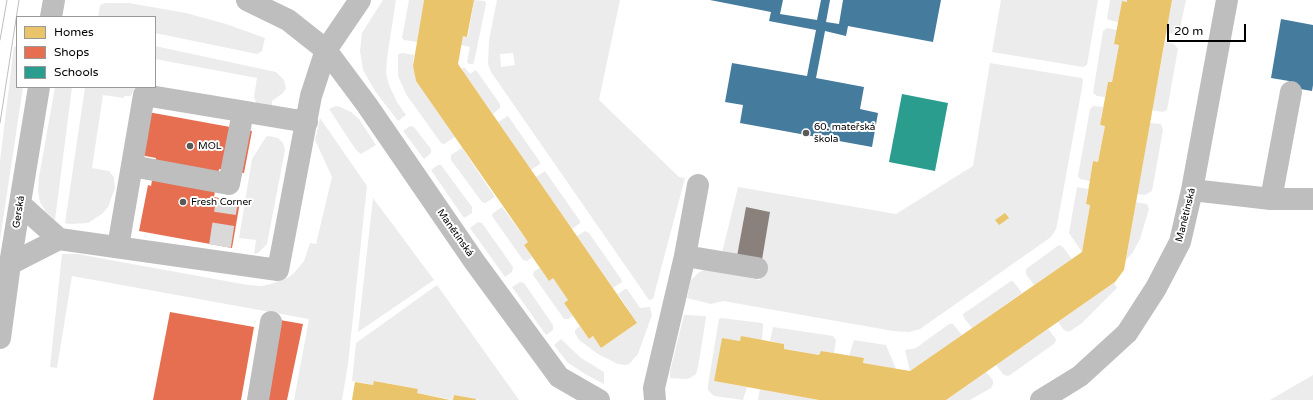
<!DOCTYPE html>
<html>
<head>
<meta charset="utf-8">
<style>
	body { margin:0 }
	#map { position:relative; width:1313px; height:400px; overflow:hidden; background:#fff; font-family:"Varela Round",sans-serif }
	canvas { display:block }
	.legend { position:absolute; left:16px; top:16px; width:140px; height:72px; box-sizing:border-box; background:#fff; border:1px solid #999; margin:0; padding:5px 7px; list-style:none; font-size:12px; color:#000 }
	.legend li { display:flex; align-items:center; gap:8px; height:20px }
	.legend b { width:20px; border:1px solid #999 }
	.scale { position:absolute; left:1167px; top:24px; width:79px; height:18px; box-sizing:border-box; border:2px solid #000; border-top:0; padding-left:5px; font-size:12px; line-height:14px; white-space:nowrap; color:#000; -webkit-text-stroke:3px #fff; paint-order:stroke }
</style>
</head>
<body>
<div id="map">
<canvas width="1313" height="400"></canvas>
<ul class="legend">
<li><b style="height:11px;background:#e9c46a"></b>Homes</li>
<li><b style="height:11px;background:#e76f51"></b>Shops</li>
<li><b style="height:11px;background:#2a9d8f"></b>Schools</li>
</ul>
<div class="scale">20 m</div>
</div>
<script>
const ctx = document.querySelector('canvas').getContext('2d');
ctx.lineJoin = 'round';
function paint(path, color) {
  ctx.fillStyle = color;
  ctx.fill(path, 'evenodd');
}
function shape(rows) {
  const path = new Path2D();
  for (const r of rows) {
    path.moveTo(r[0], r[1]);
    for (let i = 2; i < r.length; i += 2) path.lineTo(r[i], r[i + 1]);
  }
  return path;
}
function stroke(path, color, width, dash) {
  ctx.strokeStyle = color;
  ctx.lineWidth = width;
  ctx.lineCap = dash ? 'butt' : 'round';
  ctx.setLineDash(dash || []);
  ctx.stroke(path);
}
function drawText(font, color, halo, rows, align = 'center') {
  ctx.font = font + ' "Varela Round",sans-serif';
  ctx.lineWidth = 4;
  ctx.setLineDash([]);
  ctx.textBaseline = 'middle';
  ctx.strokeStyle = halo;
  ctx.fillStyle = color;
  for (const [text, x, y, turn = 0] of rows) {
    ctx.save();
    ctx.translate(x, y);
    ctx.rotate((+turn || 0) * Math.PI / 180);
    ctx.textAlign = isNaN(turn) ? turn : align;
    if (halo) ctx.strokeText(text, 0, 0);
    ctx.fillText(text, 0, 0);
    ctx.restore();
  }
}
paint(shape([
	[383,0,396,0,387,58,386,73,389,85,397,102,406,115,398,121,375,91,363,70,360,51,362,33],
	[409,0,424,0,417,42,404,40,402,38],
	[474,0,485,1,486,4,474,62,473,64,469,64,467,62,470,47,461,45,463,36,468,37],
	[497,0,620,0,599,100,679,177,685,178,653,299,649,300,491,72,488,64,489,40],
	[513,53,515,65,501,67,500,54],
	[1001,0,1098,0,1087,65,1083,67,992,52],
	[1110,0,1127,0,1127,2,1122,1,1118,22,1109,20,1107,18],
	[1172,0,1186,0,1179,33,1176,34,1166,33],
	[105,3,129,3,186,13,226,24,265,38,262,51,257,54,155,33,155,17,98,17,100,5],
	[1107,28,1117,30,1114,44,1119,45,1112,82,1108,82,1105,97,1097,96,1093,93,1103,31],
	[1165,42,1174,44,1178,49,1167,110,1163,112,1152,110],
	[14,46,17,47,17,87,23,87,0,240,0,161],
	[155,46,276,72,284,80,286,88,283,93,272,101,272,106,257,105,254,97,257,78,155,59],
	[403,53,414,55,413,66,416,81,455,137,444,144,441,143,406,94,398,76,398,54],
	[990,63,1082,78,1083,82,1057,225,1056,229,1051,237,920,329,909,332,893,331,723,301,711,304,687,298,691,280,698,273,704,270,713,271,760,280,763,261,762,260,770,212,746,207,737,256,722,253,738,187,896,214,973,166],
	[462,68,465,68,470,74,476,70,500,104,500,108,493,114,461,69],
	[55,87,72,87,55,220,46,212,40,202,38,191,39,177],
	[85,87,135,87,131,96,124,96,124,98,103,95,92,168,109,171,114,177,115,188,108,207,103,213,88,223,70,224,65,223],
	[338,106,351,112,359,119,376,145,361,154,356,150,329,109,333,107],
	[1093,106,1103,107,1100,125,1105,126,1098,162,1093,161,1090,181,1080,179,1078,176,1090,109],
	[508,116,540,162,540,164,531,170,498,122],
	[320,118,367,186,348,364,342,400,294,400,309,319,72,276,57,368,50,367,62,254,78,254,99,258,248,285,262,286,271,284,289,277,295,272,304,261,310,243,316,244,332,177,315,140],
	[1150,123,1161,124,1163,130,1152,191,1145,195,1137,194],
	[410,126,414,127,431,149,431,153,424,159,403,131],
	[268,136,278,138,283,143,285,150,267,244,258,253,254,254,256,240,239,238,252,159,266,137],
	[462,148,495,197,485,203,482,202,451,160,451,155],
	[438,165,441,165,472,207,472,213,464,218,431,170],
	[545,171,580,221,580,223,572,229,536,177],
	[1077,187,1088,189,1086,204,1090,205,1082,252,1069,233],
	[373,198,434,280,358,332],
	[1136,202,1147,204,1149,209,1140,239,1133,252,1126,260],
	[502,207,528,242,524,245,532,257,527,261,523,260,492,216,493,213],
	[478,222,482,223,513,267,512,272,505,277,470,228],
	[585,231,589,233,621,279,622,282,613,288,577,236],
	[1059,245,1063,247,1072,259,1034,285,1026,274,1026,269],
	[540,268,549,281,553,278,568,300,564,303,573,316,568,319,564,319,533,275,534,271],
	[1011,281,1013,281,1022,293,972,328,964,318,963,314],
	[520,282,524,283,553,325,553,330,546,335,512,287],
	[1114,283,1117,288,1082,323,1069,332,1064,330,1058,322],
	[437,285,519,400,480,400,454,395,453,400,417,393,418,389,375,381,373,385,352,381,356,343],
	[625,289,627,289,640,308,650,307,652,315,638,354,629,364,624,365,618,364,598,354,579,340,575,333,575,330,580,326,589,339,593,336,601,348,637,323,618,294],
	[684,315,705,316,706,318,698,367,696,374,690,378,686,379,670,378,670,371],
	[721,318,762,323,763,325,762,340,740,341,722,338,714,381,747,387,743,400,714,396,708,390,708,385,719,319],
	[949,324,953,324,962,335,910,371,905,350,916,348],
	[773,327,833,336,836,340,834,353,821,351,819,355,784,349,784,344,770,341],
	[1048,329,1056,339,1055,343,1010,375,1008,376,1004,375,996,365],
	[561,339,581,358,604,372,604,384,585,374,567,362,554,345],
	[854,340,886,345,896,369,863,363,864,358,849,356],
	[986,372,993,380,993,384,991,388,970,400,946,400],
	[1313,375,1313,400,1270,400],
	[760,389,819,400,758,400]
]), '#ececec');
paint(shape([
	[424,0,474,0,467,37,463,36,458,64,637,323,601,348,593,336,589,339,580,326,564,303,568,300,553,278,549,281,540,268,524,245,528,242,416,81,413,66],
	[1127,0,1172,0,1124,270,1115,282,946,400,819,400,714,381,722,338,740,341,741,336,784,344,784,349,819,355,821,351,834,353,864,358,863,363,910,371,1082,252,1090,205,1086,204,1089,186,1093,161,1098,162,1105,126,1100,125,1108,82,1112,82,1119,45,1114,44,1122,1,1127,2],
	[1005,213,1009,218,999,225,995,220],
	[374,381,418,389,417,393,450,400,352,400,355,382,373,385],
	[454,395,476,399,476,400,453,400]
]), '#e9c46a');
paint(shape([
	[148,112,252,131,244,173,219,169,214,197,240,202,232,248,139,231,148,185,151,186,156,158,140,155],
	[170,312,254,327,241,400,153,400],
	[280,320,303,324,287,400,265,400]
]), '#e76f51');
paint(shape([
	[902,94,948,103,935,171,889,162]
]), '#2a9d8f');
paint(shape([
	[710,0,783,0,780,14,817,20,821,0,830,0,826,22,839,24,843,0,941,0,933,42,848,26,846,36,825,31,816,78,864,87,860,109,878,113,872,147,740,123,743,105,725,102,732,63,807,76,816,30,769,21,771,12],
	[1281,19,1313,25,1313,85,1312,91,1288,87,1289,81,1271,78]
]), '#457b9d');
paint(shape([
	[746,207,770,212,762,260,737,256]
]), '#8a817c');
stroke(shape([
	[220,246,227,200]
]), '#d9d9d9', 22, [22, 11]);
stroke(shape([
	[247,0,288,20,326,50,367,105,474,261,559,377,599,400],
	[51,17,54,0],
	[132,166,229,184,243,112],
	[1192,190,1271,199,1313,199],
	[1271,199,1291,92],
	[20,204,59,239,278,270,311,96,326,50,360,0],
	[118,247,144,95,307,122],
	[685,256,757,268],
	[10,264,59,239],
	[0,338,10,264,39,87],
	[258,400,271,322],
	[655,400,654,388,685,256,698,185],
	[1041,400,1080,376,1127,333,1156,288,1180,242,1192,190,1227,0]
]), '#bebebe', 22);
stroke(shape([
	[0,40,7,0],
	[0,123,19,0]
]), '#bebebe', 1);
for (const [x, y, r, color] of [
	[806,133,4,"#595959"],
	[190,146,4,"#595959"],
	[183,202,4,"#595959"]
]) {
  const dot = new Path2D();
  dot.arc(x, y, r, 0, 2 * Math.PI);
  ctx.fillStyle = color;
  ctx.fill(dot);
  stroke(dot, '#fff', 1.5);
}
drawText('10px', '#000', '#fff', [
	["60. mateřská",814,127],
	["škola",814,139],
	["MOL",198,146],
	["Fresh Corner",191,202]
], 'left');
drawText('10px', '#000', '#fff', [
	["Gerská",19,212,-81],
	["Manětínská",1186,215,-76],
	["Manětínská",455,233,55]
]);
</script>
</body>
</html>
